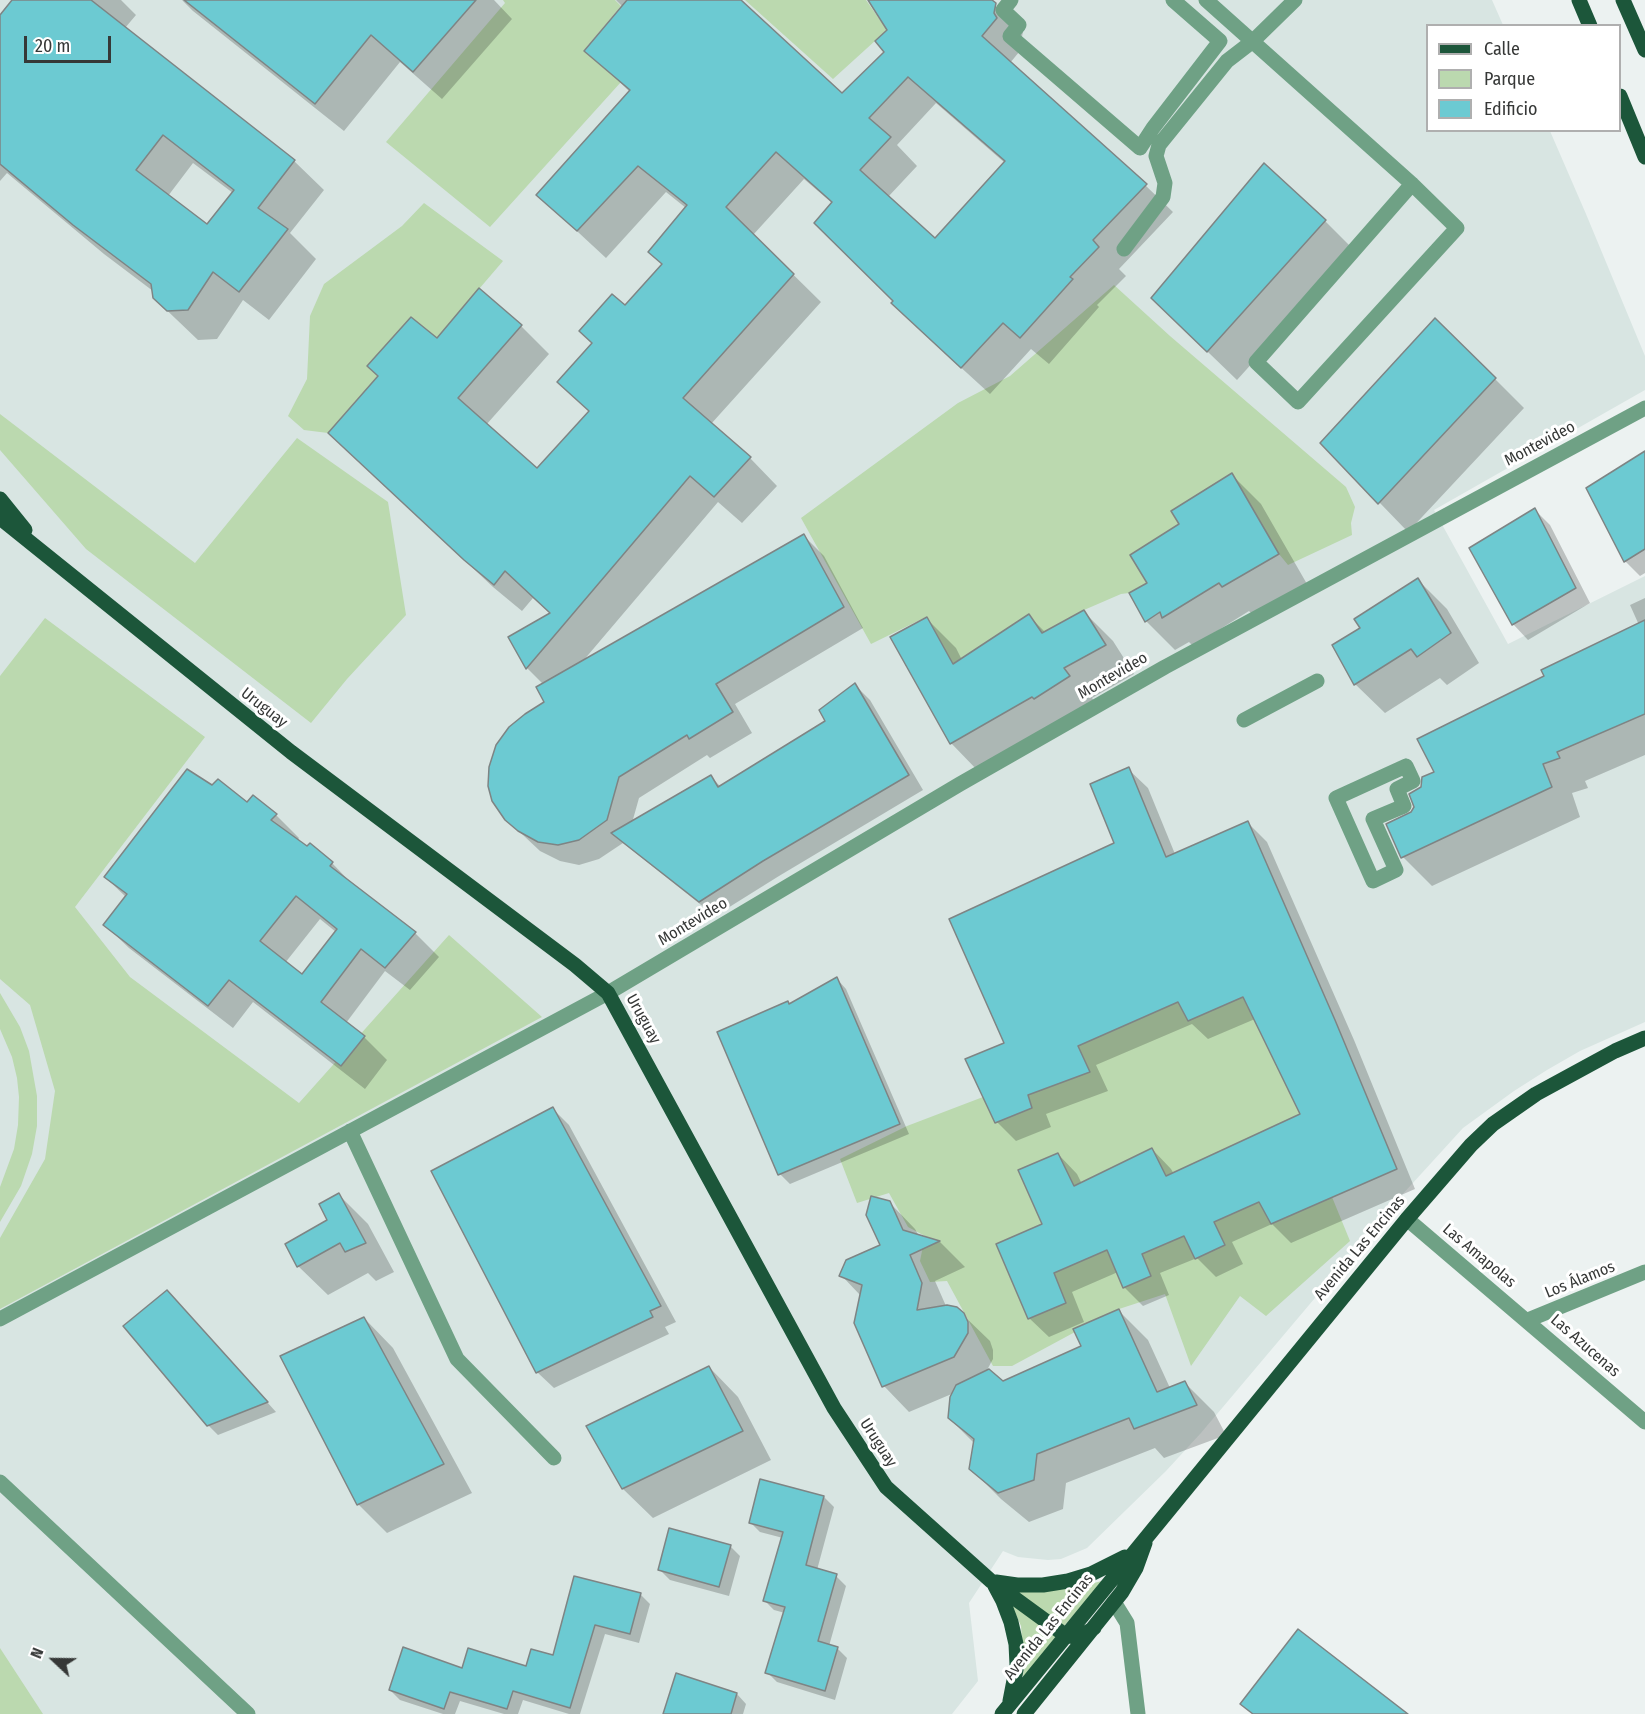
<!DOCTYPE html>
<html>
<head>
<meta charset="utf-8">
<style>
	body { margin:0 }
	#map { position:relative; width:1645px; height:1714px; overflow:hidden; background:#ecf2f1; font-family:"Fira Sans Condensed",sans-serif }
	canvas { display:block }
	.legend { position:absolute; left:1426px; top:24px; width:195px; height:108px; box-sizing:border-box; background:#fff; border:2px solid #afafaf; margin:0; padding:8px 10px; list-style:none; font-size:18px; color:#363837 }
	.legend li { display:flex; align-items:center; gap:12px; height:30px }
	.legend b { width:30px; border:2px solid #afafaf }
	.north { position:absolute; left:24px; top:1630px; width:60px; height:60px; -webkit-text-stroke:4px #fff; paint-order:stroke; rotate:292deg; font-size:16px; font-weight:700; line-height:24px; text-align:center; color:#363837 }
	.north::after { content:''; display:block; margin:auto; width:21px; height:27px; background:#363837; clip-path:polygon(50% 0,100% 100%,50% 72%,0 100%) }
	.scale { position:absolute; left:24px; top:36px; width:87px; height:27px; box-sizing:border-box; border:3px solid #363837; border-top:0; padding-left:8px; font-size:18px; line-height:21px; white-space:nowrap; color:#363837; -webkit-text-stroke:4px #fff; paint-order:stroke }
</style>
</head>
<body>
<div id="map">
<canvas width="1645" height="1714"></canvas>
<ul class="legend">
<li><b style="height:8px;background:#1c563a"></b>Calle</li>
<li><b style="height:16px;background:#bbd9af"></b>Parque</li>
<li><b style="height:16px;background:#6ccad2"></b>Edificio</li>
</ul>
<div class="north">N</div>
<div class="scale">20 m</div>
</div>
<script>
const ctx = document.querySelector('canvas').getContext('2d');
ctx.lineJoin = 'round';
function paint(path, color) {
  ctx.fillStyle = color;
  ctx.fill(path, 'evenodd');
}
function shape(rows) {
  const path = new Path2D();
  for (const r of rows) {
    path.moveTo(r[0], r[1]);
    for (let i = 2; i < r.length; i += 2) path.lineTo(r[i], r[i + 1]);
  }
  return path;
}
function stroke(path, color, width, dash) {
  ctx.strokeStyle = color;
  ctx.lineWidth = width;
  ctx.lineCap = dash ? 'butt' : 'round';
  ctx.setLineDash(dash || []);
  ctx.stroke(path);
}
function drawText(font, color, halo, rows, align = 'center') {
  ctx.font = font + ' "Fira Sans Condensed",sans-serif';
  ctx.lineWidth = 6;
  ctx.setLineDash([]);
  ctx.textBaseline = 'middle';
  ctx.strokeStyle = halo;
  ctx.fillStyle = color;
  for (const [text, x, y, turn = 0] of rows) {
    ctx.save();
    ctx.translate(x, y);
    ctx.rotate((+turn || 0) * Math.PI / 180);
    ctx.textAlign = isNaN(turn) ? turn : align;
    if (halo) ctx.strokeText(text, 0, 0);
    ctx.fillText(text, 0, 0);
    ctx.restore();
  }
}
paint(shape([
	[0,0,1492,0,1503,25,1428,26,1428,130,1550,131,1586,214,1645,356,1645,390,1434,510,1508,644,1645,576,1645,1022,1580,1051,1547,1070,1514,1091,1463,1128,1401,1196,1201,1433,1166,1471,1087,1548,1061,1559,1048,1560,1018,1557,1003,1551,969,1603,978,1681,952,1714,0,1714]
]), '#d8e5e2');
paint(shape([
	[503,0,615,0,621,6,584,50,621,82,490,227,386,142,505,3],
	[745,0,866,0,887,30,833,79],
	[424,203,503,261,437,338,367,366,396,392,376,416,357,400,328,433,304,430,288,416,307,379,310,316,324,284,402,226],
	[1114,285,1170,336,1346,487,1355,507,1351,523,1352,535,1288,565,1279,554,1232,473,1171,511,1192,543,1163,535,1130,555,1147,583,1129,593,1121,594,1084,610,1042,633,1029,614,953,664,926,617,871,644,801,518,958,403,1010,376],
	[0,414,195,563,297,438,388,502,406,615,347,679,311,723,86,549,0,450],
	[45,618,205,737,75,907,130,977,299,1103,449,935,542,1017,0,1309,0,1238,45,1159,55,1091,30,1005,0,979,0,676],
	[1234,977,1300,1114,1166,1176,1152,1148,1090,1178,1080,1198,1058,1153,1018,1170,1042,1224,1028,1319,1066,1303,1054,1273,1107,1250,1123,1288,1151,1276,1142,1254,1184,1236,1196,1258,1225,1245,1211,1219,1259,1202,1271,1224,1332,1197,1350,1241,1266,1316,1240,1296,1191,1366,1165,1294,1119,1309,1088,1323,1075,1332,1012,1366,993,1366,947,1281,930,1282,920,1261,925,1236,908,1227,889,1193,857,1203,840,1159,907,1126,983,1097,995,1123,1032,1108,1028,1095,1090,1072,1078,1046,1178,1002,1188,1021,1211,1011],
	[0,993,20,1027,29,1051,37,1096,37,1126,32,1154,21,1186,0,1222,0,1187,14,1149,18,1125,19,1097,17,1078,12,1057,0,1029],
	[1105,1580,1063,1627,1007,1588,1064,1589,1087,1585],
	[1009,1599,1056,1637,1022,1682,1024,1669,1021,1626],
	[0,1648,43,1714,0,1714]
]), '#bbd9af');
paint(shape([
	[13,0,121,0,136,15,125,28,294,161,324,190,290,233,316,259,269,320,243,300,217,339,198,340,154,298,153,291,104,254,7,173,0,181,0,17],
	[193,163,233,193,207,226,168,196],
	[182,0,494,0,512,19,442,99,400,62,344,131,193,11],
	[616,0,739,0,842,95,887,52,889,30,868,0,989,0,1023,32,1021,41,1024,46,1010,63,1145,185,1173,212,1119,269,1126,276,1097,305,1099,307,1049,364,1031,349,990,394,921,331,895,301,832,203,804,179,753,235,821,302,711,424,750,458,777,486,742,523,718,502,583,661,803,535,824,556,863,628,735,704,752,733,710,758,707,755,639,798,632,823,711,777,721,787,827,721,855,685,870,700,923,790,779,876,715,916,623,843,599,859,579,865,560,861,540,851,506,819,546,703,543,684,527,668,551,614,533,598,522,611,493,587,358,460,437,340,479,290,521,326,549,354,486,425,537,470,590,412,559,382,663,265,686,208,666,192,606,258,538,195,630,92,586,50,623,7],
	[936,103,1005,163,935,240,888,197,917,166,897,145],
	[1325,221,1354,250,1237,380,1182,327],
	[1495,379,1524,408,1408,532,1322,443],
	[1645,453,1645,573,1640,576,1625,561],
	[1232,475,1261,504,1307,584,1253,615,1249,611,1193,646,1189,642,1175,650,1146,621,1149,583,1181,525],
	[1535,510,1550,525,1590,603,1528,640,1513,624,1471,548],
	[1418,580,1447,609,1479,663,1447,685,1440,678,1385,713,1355,684,1334,646,1362,629],
	[1645,598,1645,755,1585,781,1588,788,1572,793,1580,817,1432,886,1403,857,1413,813,1422,788,1436,773,1546,677,1639,625,1630,605],
	[1084,612,1113,641,1134,674,1092,698,1098,706,980,773,951,743,926,618,956,648,962,660,1029,616,1046,633],
	[1128,769,1148,788,1175,854,1248,823,1267,842,1354,1040,1415,1189,1291,1243,1272,1224,1232,1242,1243,1264,1216,1277,1197,1258,1160,1273,1169,1295,1143,1306,1124,1287,1118,1272,1072,1292,1084,1322,1049,1337,1029,1318,1058,1154,1077,1174,1082,1184,1152,1149,1171,1169,1174,1174,1302,1115,1255,1019,1208,1039,1192,1024,1096,1065,1108,1091,1046,1114,1051,1127,1016,1141,997,1122,1006,1043,1116,844],
	[213,787,248,804,276,815,299,838,297,841,332,863,355,887,415,933,439,957,410,990,385,971,346,1023,364,1037,387,1060,365,1089,253,1002,233,1028,129,948,105,925,126,897,105,877],
	[320,919,336,932,302,976,285,963],
	[837,979,846,989,909,1134,790,1184,780,1174,789,1005],
	[553,1109,569,1125,676,1322,665,1327,669,1334,554,1388,537,1372],
	[339,1195,368,1224,394,1272,376,1281,368,1273,328,1295,298,1266,329,1220],
	[889,1202,915,1229,919,1236,940,1242,965,1267,935,1281,946,1306,963,1315,990,1341,993,1350,993,1359,987,1370,1003,1382,1083,1347,1119,1311,1148,1340,1170,1388,1185,1383,1214,1412,1226,1435,1164,1458,1155,1448,1066,1483,1063,1509,1029,1522,1001,1499,971,1469,975,1444,949,1418,954,1393,909,1412,884,1386,861,1296,841,1275,882,1245],
	[177,1302,276,1412,218,1435,208,1425],
	[364,1318,393,1348,472,1493,387,1533,358,1504],
	[709,1367,738,1397,771,1460,653,1518,623,1489,589,1427],
	[824,1497,834,1507,817,1570,836,1576,846,1586,829,1646,837,1648,847,1658,835,1700,777,1682,767,1672,785,1613,774,1610,764,1600,783,1538,760,1532,750,1522],
	[730,1546,740,1556,729,1596,670,1580,660,1570],
	[575,1577,640,1594,650,1604,639,1643,605,1634,580,1714,569,1714,523,1700,518,1714,504,1714,460,1701,455,1714,443,1714,400,1700,390,1690,463,1669,526,1668,554,1657],
	[737,1694,746,1704,743,1714,664,1714]
]), '#0003');
const building = shape([
	[12,0,91,0,295,160,258,208,288,229,239,292,213,272,188,310,167,311,153,298,151,284,73,225,0,164,0,15,12,0],
	[163,135,234,190,207,224,136,170,163,135],
	[184,0,476,0,413,72,371,35,315,104,184,0],
	[627,0,741,0,842,93,884,52,875,41,887,30,868,0,992,0,996,3,994,13,997,18,982,36,1147,184,1093,240,1099,247,1070,277,1073,279,1020,338,1003,323,961,368,891,303,893,301,814,223,832,202,776,152,726,207,794,274,683,398,751,457,714,497,690,476,526,669,508,637,550,613,505,571,494,585,464,560,328,433,378,376,367,366,411,317,437,338,479,288,522,325,458,398,537,468,589,411,557,382,592,343,579,331,612,294,625,305,662,264,648,252,687,205,638,166,577,231,536,195,630,90,584,51,627,0],
	[908,77,1005,161,935,238,860,170,891,137,869,118,908,77],
	[1264,163,1326,220,1207,352,1151,298,1264,163],
	[1435,318,1496,378,1378,504,1320,443,1435,318],
	[1645,451,1645,549,1624,562,1586,488,1645,451],
	[1232,473,1279,554,1222,587,1219,583,1162,618,1160,612,1145,622,1129,593,1147,583,1130,555,1179,524,1171,511,1232,473],
	[1535,508,1576,588,1512,625,1469,548,1535,508],
	[804,534,844,607,716,684,733,712,689,739,687,735,619,777,607,820,579,840,558,845,538,842,518,831,505,820,492,801,488,786,489,767,496,745,509,727,525,714,544,702,536,687,804,534],
	[1418,578,1451,633,1417,657,1411,649,1354,685,1332,645,1360,628,1354,619,1418,578],
	[1084,610,1106,645,1064,668,1070,676,1034,699,1032,697,950,744,890,637,927,617,953,664,1029,614,1042,633,1084,610],
	[1645,620,1645,714,1557,752,1560,758,1543,764,1552,787,1401,858,1386,824,1411,812,1414,807,1409,794,1421,787,1422,777,1434,772,1417,739,1544,676,1541,670,1645,620],
	[855,683,909,775,763,861,699,902,611,833,711,775,718,787,825,721,819,710,855,683],
	[1129,767,1166,857,1248,821,1335,1020,1397,1169,1271,1224,1259,1202,1214,1222,1225,1245,1195,1259,1184,1236,1142,1254,1151,1276,1123,1288,1107,1250,1054,1273,1066,1303,1028,1319,996,1244,1042,1224,1018,1170,1058,1153,1074,1186,1152,1148,1166,1176,1300,1114,1243,997,1188,1021,1178,1002,1078,1046,1090,1072,1028,1095,1032,1108,995,1123,965,1059,1004,1043,949,919,1114,843,1090,784,1129,767],
	[187,769,212,785,218,779,247,802,253,795,277,814,271,820,307,846,310,843,333,862,330,866,416,932,385,968,361,949,321,1002,365,1036,341,1066,229,980,208,1006,103,925,127,894,104,877,187,769],
	[296,896,337,929,302,974,260,941,296,896],
	[837,977,900,1124,778,1175,717,1032,788,1001,789,1004,837,977],
	[553,1107,661,1306,650,1311,653,1317,536,1373,431,1171,553,1107],
	[339,1193,366,1243,345,1252,340,1243,297,1267,285,1244,327,1220,319,1204,339,1193],
	[871,1196,890,1201,903,1230,940,1241,910,1255,922,1283,917,1310,947,1305,957,1307,964,1313,968,1322,968,1333,954,1357,882,1387,854,1323,862,1285,839,1276,846,1260,880,1245,866,1215,871,1196],
	[167,1290,268,1402,207,1426,123,1326,167,1290],
	[1119,1309,1157,1392,1185,1381,1197,1405,1134,1429,1129,1418,1037,1454,1034,1480,998,1493,969,1469,974,1439,948,1418,950,1397,956,1385,989,1369,1003,1381,1081,1346,1073,1329,1119,1309],
	[364,1317,444,1464,357,1505,280,1356,364,1317],
	[709,1366,743,1431,622,1489,586,1426,709,1366],
	[760,1479,824,1496,806,1565,837,1574,818,1641,838,1647,825,1691,765,1673,785,1607,763,1601,783,1532,749,1523,760,1479],
	[669,1528,731,1545,719,1587,658,1570,669,1528],
	[574,1576,641,1593,630,1634,595,1625,570,1708,513,1691,507,1709,450,1692,444,1709,389,1690,403,1647,462,1668,468,1648,526,1666,531,1649,553,1655,574,1576],
	[1298,1629,1408,1714,1253,1714,1240,1704,1298,1629],
	[676,1673,737,1693,731,1714,663,1714,676,1673]
]);
paint(building, '#6ccad2');
stroke(building, '#7e8484', 1.5);
stroke(shape([
	[1011,0,1003,10,1019,25,1010,36,1140,148,1153,128,1220,41,1173,0],
	[1206,0,1412,184,1457,228,1298,402,1256,362,1412,184],
	[1124,249,1163,197,1165,183,1156,156,1159,145,1227,61,1253,41,1295,0],
	[1244,720,1317,681],
	[1406,766,1413,781,1397,789,1404,806,1373,819,1396,870,1373,881,1336,798,1406,766],
	[350,1131,457,1359,554,1458],
	[1407,1219,1645,1422],
	[0,1319,608,993,960,784,1165,667,1645,408],
	[1528,1320,1645,1272],
	[0,1482,248,1714],
	[1114,1602,1127,1623,1138,1714]
]), '#6fa185', 15);
stroke(shape([
	[1579,0,1590,26],
	[1623,0,1645,50],
	[1620,96,1645,157],
	[0,499,25,530],
	[0,518,291,752,575,965,608,993,834,1408,886,1487,991,1581,1065,1635,1074,1637,1083,1635,1094,1628],
	[996,1582,1017,1585,1043,1585,1068,1581,1091,1574,1125,1557],
	[995,1586,1003,1601,1011,1622,1016,1644,1017,1665,1010,1701],
	[1002,1714,1407,1219,1471,1145,1493,1124,1536,1094,1615,1051,1645,1038],
	[1024,1714,1122,1592,1136,1568,1145,1543]
]), '#1c563a', 15);
drawText('16px', '#363837', '#fff', [
	["Montevideo",1540,444,-28],
	["Montevideo",1113,676,-30],
	["Uruguay",264,708,38],
	["Montevideo",693,922,-31],
	["Uruguay",643,1019,61],
	["Avenida Las Encinas",1360,1248,-50],
	["Las Amapolas",1479,1256,40],
	["Los Álamos",1580,1280,-22],
	["Las Azucenas",1585,1346,41],
	["Uruguay",878,1443,57],
	["Avenida Las Encinas",1049,1627,-51]
]);
</script>
</body>
</html>
